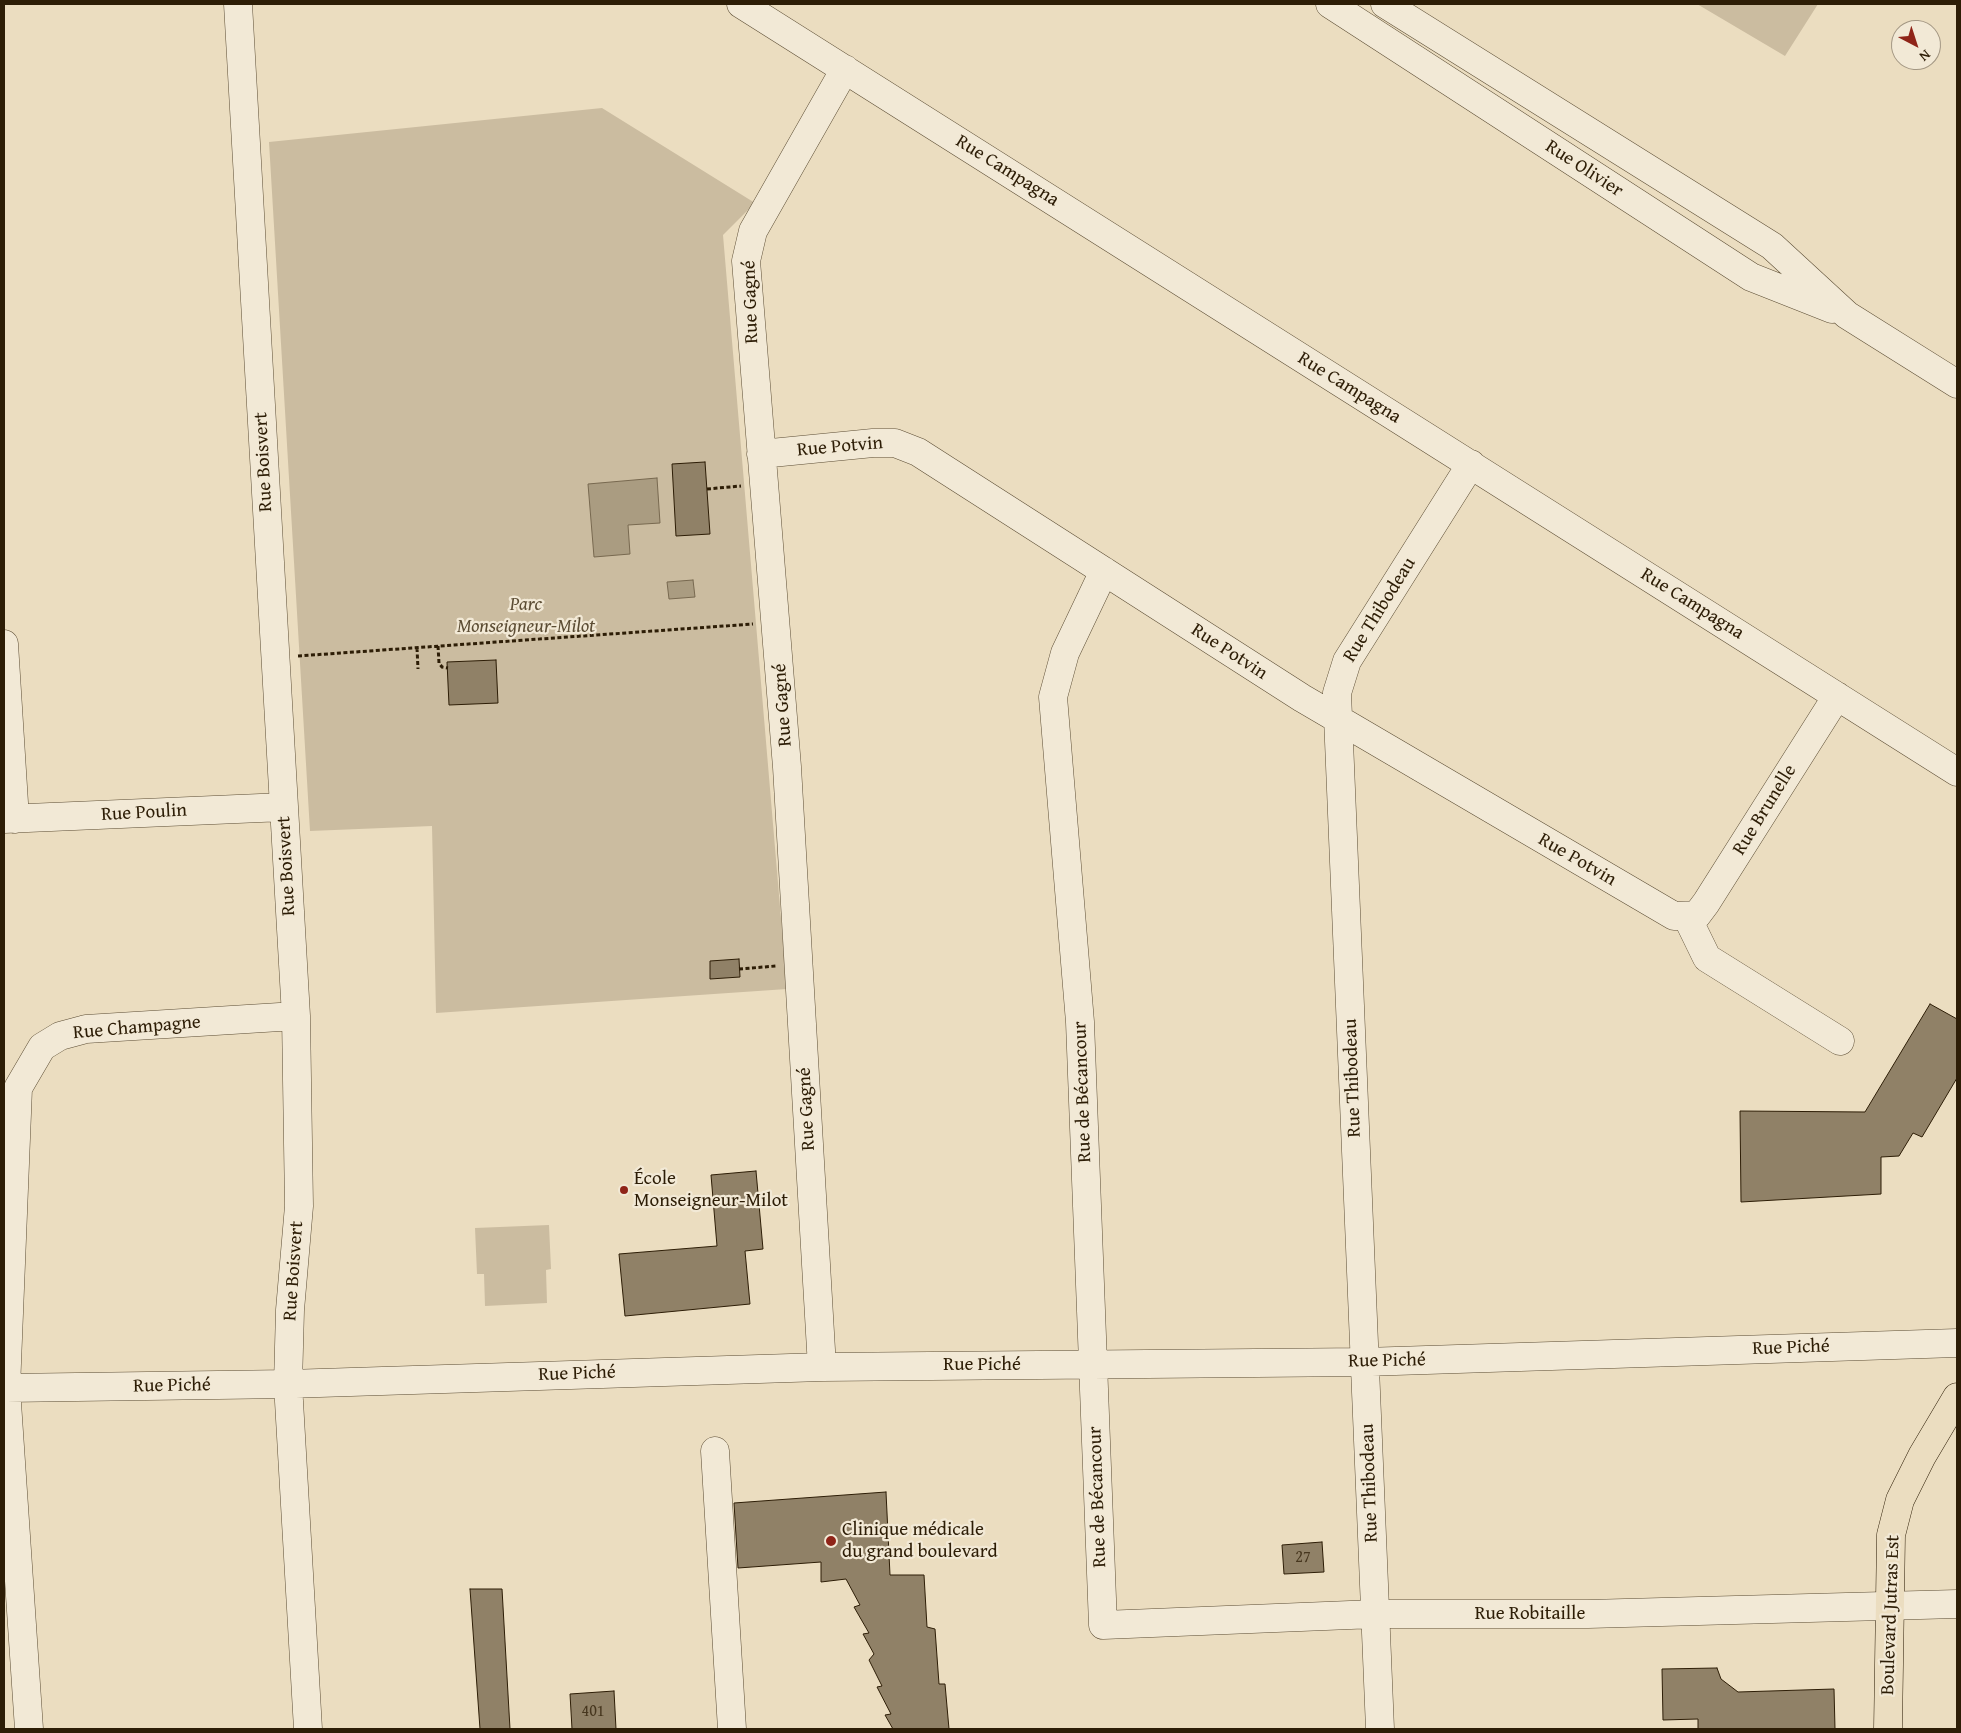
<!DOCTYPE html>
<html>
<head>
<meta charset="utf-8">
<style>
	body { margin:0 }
	#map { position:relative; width:1961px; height:1733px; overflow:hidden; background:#ebddc0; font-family:"Gentium Book Plus",serif }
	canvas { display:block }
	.frame { position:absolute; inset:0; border:5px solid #2d1d06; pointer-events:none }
	.north { position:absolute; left:1891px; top:20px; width:50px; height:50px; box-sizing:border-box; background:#f2e9d6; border:1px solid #a39783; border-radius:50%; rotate:140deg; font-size:14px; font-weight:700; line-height:20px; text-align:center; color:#2d1d06 }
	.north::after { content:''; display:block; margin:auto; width:18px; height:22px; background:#8f2418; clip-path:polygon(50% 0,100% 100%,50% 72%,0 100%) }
</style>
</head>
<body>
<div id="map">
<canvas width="1961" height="1733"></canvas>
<div class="frame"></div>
<div class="north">N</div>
</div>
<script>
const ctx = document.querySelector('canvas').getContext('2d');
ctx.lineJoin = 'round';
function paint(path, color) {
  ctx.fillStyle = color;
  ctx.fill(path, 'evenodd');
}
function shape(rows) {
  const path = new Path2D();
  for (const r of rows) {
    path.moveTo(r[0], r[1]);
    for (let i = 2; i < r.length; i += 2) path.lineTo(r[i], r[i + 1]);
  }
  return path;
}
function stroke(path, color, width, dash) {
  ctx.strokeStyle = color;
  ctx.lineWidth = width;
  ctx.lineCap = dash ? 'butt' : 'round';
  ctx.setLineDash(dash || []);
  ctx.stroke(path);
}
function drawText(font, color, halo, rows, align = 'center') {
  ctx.font = font + ' "Gentium Book Plus",serif';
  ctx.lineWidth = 4.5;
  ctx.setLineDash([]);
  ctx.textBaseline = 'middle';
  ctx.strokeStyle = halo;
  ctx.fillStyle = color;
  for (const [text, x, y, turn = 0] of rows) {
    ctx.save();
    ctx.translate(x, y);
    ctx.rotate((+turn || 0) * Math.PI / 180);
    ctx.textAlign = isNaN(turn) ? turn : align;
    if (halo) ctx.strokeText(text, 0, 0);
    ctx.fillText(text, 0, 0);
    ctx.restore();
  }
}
paint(shape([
	[1697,4,1818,4,1785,56],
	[602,108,755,203,723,235,787,989,436,1013,432,826,310,831,269,142],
	[549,1225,551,1269,546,1270,547,1303,485,1306,484,1274,477,1274,475,1228]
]), '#cbbca0');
const water = shape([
	[657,478,660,523,628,525,630,554,594,557,588,484,657,478],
	[693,580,695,597,669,599,667,582,693,580]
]);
paint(water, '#aa9c81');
stroke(water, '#786950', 1);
const building = shape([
	[705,462,710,534,676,536,672,464,705,462],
	[496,660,498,703,449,705,447,662,496,660],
	[739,959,740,977,710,979,710,961,739,959],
	[1930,1004,1957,1019,1957,1078,1922,1137,1913,1133,1899,1156,1881,1157,1881,1194,1741,1202,1740,1111,1865,1112,1930,1004],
	[756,1171,763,1249,745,1251,750,1304,625,1316,619,1254,717,1246,711,1175,756,1171],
	[886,1492,890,1575,924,1575,927,1627,935,1629,939,1684,945,1684,949,1729,893,1729,885,1715,891,1714,877,1687,882,1686,869,1660,874,1654,863,1634,869,1633,854,1607,860,1605,846,1579,821,1582,821,1562,738,1568,734,1503,886,1492],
	[1322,1542,1324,1572,1284,1574,1282,1545,1322,1542],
	[470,1589,502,1589,510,1729,480,1729,470,1589],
	[1717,1668,1721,1679,1738,1692,1834,1689,1835,1729,1698,1729,1698,1719,1663,1720,1662,1669,1717,1668],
	[614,1691,616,1729,572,1729,570,1694,614,1691]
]);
paint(building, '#908167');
stroke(building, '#2d1d06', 1);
const minor = shape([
	[238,4,296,1016,299,1206,290,1310,288,1384,308,1729],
	[741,4,1957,772],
	[1330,4,1751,277,1832,309],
	[1385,4,1772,246,1847,315,1957,384],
	[761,454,873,443,895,443,918,452,1302,698,1674,916,1697,915,1706,903,1837,696],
	[1104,571,1065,653,1053,697,1080,1022,1103,1625,1375,1614,1588,1614,1957,1604],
	[4,644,15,819],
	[4,819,284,807],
	[1687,917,1707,958,1840,1041],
	[822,1367,787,767,746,261,753,231,845,69],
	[6,1388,288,1384,822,1367,1364,1362,1957,1343],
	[715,1451,732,1729],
	[29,1729,6,1388,18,1088,42,1047,60,1036,86,1029,296,1016],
	[1380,1729,1337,693,1347,661,1471,464]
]);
const major = shape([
	[1888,1729,1891,1535,1900,1500,1922,1456,1957,1397]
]);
stroke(minor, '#5c4d34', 29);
stroke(major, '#2d1d06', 29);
stroke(shape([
	[707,489,741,486],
	[438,646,439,663,442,667,448,668],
	[417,648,418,669],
	[298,656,753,624],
	[739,969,776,966]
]), '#2d1d06', 3, [4, 2.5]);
stroke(minor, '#f2e9d6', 28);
stroke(major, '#ebddc0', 28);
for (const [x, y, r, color] of [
	[624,1190,5,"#8f2418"],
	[831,1541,6,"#8f2418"]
]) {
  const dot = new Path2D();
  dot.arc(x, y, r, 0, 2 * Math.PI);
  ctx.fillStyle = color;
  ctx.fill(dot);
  stroke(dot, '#f2e9d6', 2);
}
drawText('16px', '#46361e', null, [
	["27",1303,1558],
	["401",593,1712]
]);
drawText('19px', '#2d1d06', '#f2e9d6', [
	["Rue Olivier",1584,169,33],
	["Rue Campagna",1007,171,32],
	["Rue Gagné",751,302,-92],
	["Rue Campagna",1349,388,32],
	["Rue Potvin",840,447,-5],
	["Rue Boisvert",264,462,-93],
	["Rue Campagna",1692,604,32],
	["Rue Thibodeau",1380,610,-58],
	["Rue Potvin",1229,652,33],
	["Rue Gagné",783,705,-94],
	["Rue Brunelle",1765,810,-58],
	["Rue Poulin",144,813,-3],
	["Rue Potvin",1577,860,30],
	["Rue Boisvert",287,866,-93],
	["Rue Champagne",137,1028,-5],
	["Rue Thibodeau",1353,1078,-92],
	["Rue de Bécancour",1083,1092,-92],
	["Rue Gagné",807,1109,-93],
	["Rue Boisvert",294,1271,-86],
	["Rue Piché",1791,1348,-2],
	["Rue Piché",1387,1361,-1],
	["Rue Piché",982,1365],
	["Rue Piché",577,1374,-2],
	["Rue Piché",172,1386,-1],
	["Rue Thibodeau",1370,1483,-92],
	["Rue de Bécancour",1098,1497,-92],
	["Rue Robitaille",1530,1614],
	["Boulevard Jutras Est",1891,1615,-88]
]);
drawText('italic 19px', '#5c4d34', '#f2e9d6', [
	["Parc",526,605],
	["Monseigneur-Milot",526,627]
]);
drawText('19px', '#2d1d06', '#f2e9d6', [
	["École",634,1179],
	["Monseigneur-Milot",634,1201],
	["Clinique médicale",842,1530],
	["du grand boulevard",842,1552]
], 'left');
</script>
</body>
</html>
